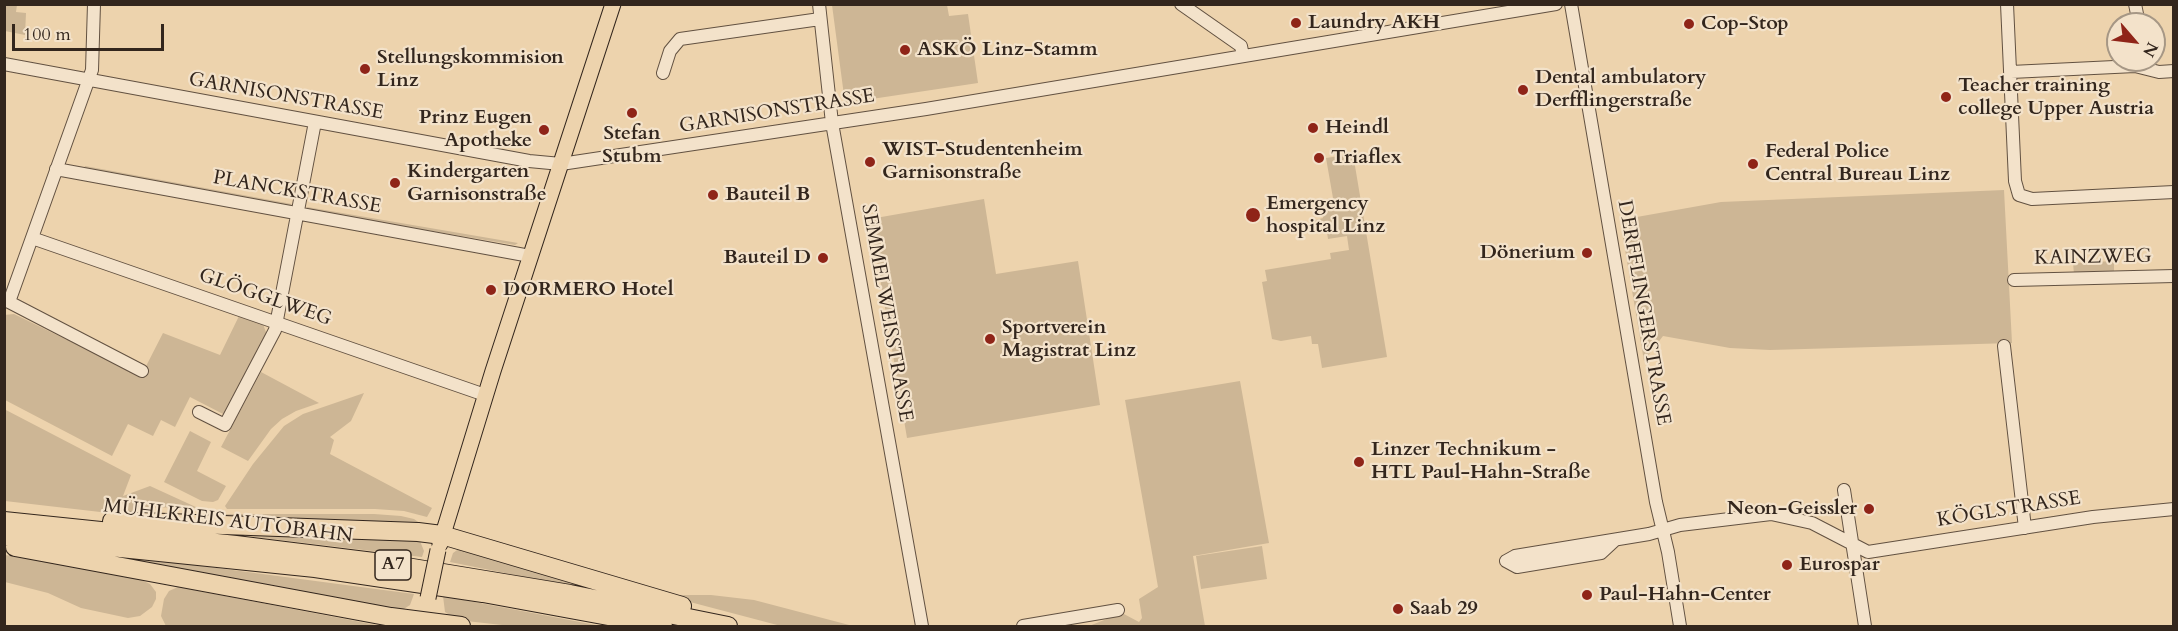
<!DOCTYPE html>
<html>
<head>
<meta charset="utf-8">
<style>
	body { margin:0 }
	#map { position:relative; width:2178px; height:631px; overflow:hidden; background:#edd3ad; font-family:Cardo,serif }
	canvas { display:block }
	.frame { position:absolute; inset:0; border:6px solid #33261d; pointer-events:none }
	.north { position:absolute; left:2106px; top:12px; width:60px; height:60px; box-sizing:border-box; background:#f3e2ca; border:2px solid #a69785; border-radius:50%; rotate:118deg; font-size:16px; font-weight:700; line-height:24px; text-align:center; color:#33261d }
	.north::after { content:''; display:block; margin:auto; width:21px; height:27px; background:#8f2418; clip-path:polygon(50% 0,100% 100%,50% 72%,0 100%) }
	.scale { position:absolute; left:12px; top:24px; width:152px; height:27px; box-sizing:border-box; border:3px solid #33261d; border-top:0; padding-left:8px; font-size:18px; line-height:21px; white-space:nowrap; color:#33261d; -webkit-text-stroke:4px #f3e2ca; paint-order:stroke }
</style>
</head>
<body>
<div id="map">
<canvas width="2178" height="631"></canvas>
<div class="frame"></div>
<div class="north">N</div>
<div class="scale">100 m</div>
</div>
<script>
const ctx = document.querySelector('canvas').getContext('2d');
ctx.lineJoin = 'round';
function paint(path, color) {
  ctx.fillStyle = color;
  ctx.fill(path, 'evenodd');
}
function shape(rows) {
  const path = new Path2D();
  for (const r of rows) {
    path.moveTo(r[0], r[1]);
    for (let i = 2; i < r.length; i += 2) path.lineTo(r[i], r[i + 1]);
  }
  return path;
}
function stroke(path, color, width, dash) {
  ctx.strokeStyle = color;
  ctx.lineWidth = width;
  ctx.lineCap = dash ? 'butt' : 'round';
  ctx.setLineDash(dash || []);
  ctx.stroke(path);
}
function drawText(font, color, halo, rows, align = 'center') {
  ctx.font = font + ' Cardo,serif';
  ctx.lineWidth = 4.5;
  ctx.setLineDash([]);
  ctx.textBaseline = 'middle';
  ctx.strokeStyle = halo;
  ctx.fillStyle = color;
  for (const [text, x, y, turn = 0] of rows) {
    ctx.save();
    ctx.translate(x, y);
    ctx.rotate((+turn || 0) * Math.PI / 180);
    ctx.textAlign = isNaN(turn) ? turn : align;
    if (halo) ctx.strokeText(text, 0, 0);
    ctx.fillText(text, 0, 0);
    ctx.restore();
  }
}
paint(shape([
	[4,5,17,5,16,12,26,13,25,35,5,31],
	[832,5,947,5,949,16,968,14,978,83,845,103],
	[1353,154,1387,357,1322,368,1318,344,1312,344,1311,336,1281,341,1272,339,1262,282,1267,281,1265,270,1331,259,1330,253,1349,250,1347,236,1328,239,1326,225,1310,227,1309,222,1323,218,1320,200,1333,198,1326,158],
	[85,166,292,204,291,206,84,169],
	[2004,190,2012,343,1770,350,1730,348,1663,336,1644,361,1620,220,1721,202],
	[984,199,996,274,1078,261,1100,405,907,438,870,219],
	[307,207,518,243,515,245,308,210],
	[2114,261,2114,272,2074,274,2073,263],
	[14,314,141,376,163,333,220,355,239,316,263,324,267,335,225,415,190,397,175,427,161,420,153,436,128,424,112,456,5,400,4,315],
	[261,372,319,403,296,411,282,419,271,429,248,461,221,447],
	[1240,381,1269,543,1193,556,1205,626,1089,626,1122,613,1139,622,1142,618,1139,599,1158,587,1125,400],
	[364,393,351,421,330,437,334,440,330,454,432,508,427,517,404,511,375,509,227,509,225,506,253,464,284,426,303,414],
	[4,409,131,475,123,496,150,486,198,508,136,507,135,512,109,513,5,501],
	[190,431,211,442,197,471,226,486,218,500,213,502,202,501,164,482],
	[138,514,374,514,401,516,414,519,421,524],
	[136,527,420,541,424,551,422,557,247,536],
	[1262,546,1267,579,1201,589,1196,556],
	[58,547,414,594,410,605,399,612],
	[460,548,664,605,450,562,453,553],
	[5,555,78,565,133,576,150,584,156,592,156,599,152,607,140,616,128,618,81,608,48,593,5,582],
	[178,587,376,625,385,626,166,626,161,616,164,599,169,591],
	[679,595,711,595,754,600,853,626,781,626,690,602],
	[443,596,601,626,511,626,457,620,445,612]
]), '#cdb695');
const minor = shape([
	[819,4,832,123,922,626],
	[1181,4,1241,46,1243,56],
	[1571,4,1656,502,1668,552,1680,626],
	[2007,4,2015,181,2019,195,2032,199,2174,192],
	[2135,4,2139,24],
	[4,64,529,161,561,164,926,109,1556,4],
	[2011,72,2135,66,2159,72,2174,71],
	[663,73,670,51,680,39,820,19],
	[56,169,530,256],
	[32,238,485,395],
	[2014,280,2174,276],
	[9,302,92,70,94,4],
	[9,302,142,371],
	[2004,346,2025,528],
	[199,412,225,425,275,330,315,122],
	[1844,490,1865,626],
	[1506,561,1515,556,1649,534,1680,525,1771,514,1812,523,1868,552,2093,517,2174,509],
	[1506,561,1517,567,1601,553,1615,540],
	[1023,626,1118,610]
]);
const major = shape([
	[440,544,493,371,613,4]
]);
const highway = shape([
	[4,521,236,545,382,563,570,594,728,626],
	[112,521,418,532,442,535,682,606],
	[4,536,315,568,483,593,663,626],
	[15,547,391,617,461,626]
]);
stroke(minor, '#625141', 14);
stroke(major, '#33261d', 17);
stroke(highway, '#33261d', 20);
stroke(minor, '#f3e2ca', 12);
stroke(major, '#edd3ad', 15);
stroke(highway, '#edd3ad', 18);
const majorBridge = shape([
	[428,598,438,550]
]);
stroke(majorBridge, '#33261d', 17, []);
stroke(majorBridge, '#edd3ad', 15);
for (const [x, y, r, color] of [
	[1296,23,6,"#8f2418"],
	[1689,24,6,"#8f2418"],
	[905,50,6,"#8f2418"],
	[365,69,6,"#8f2418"],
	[1523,90,6,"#8f2418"],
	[1946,97,6,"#8f2418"],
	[632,113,6,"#8f2418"],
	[1313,128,6,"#8f2418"],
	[544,130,6,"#8f2418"],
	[1319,158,6,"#8f2418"],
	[870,162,6,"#8f2418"],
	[1753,164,6,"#8f2418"],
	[395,183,6,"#8f2418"],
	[713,195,6,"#8f2418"],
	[1253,215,8,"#8f2418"],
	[1587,253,6,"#8f2418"],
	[823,258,6,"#8f2418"],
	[491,290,6,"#8f2418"],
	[990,339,6,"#8f2418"],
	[1359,462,6,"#8f2418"],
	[1869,509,6,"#8f2418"],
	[1787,565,6,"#8f2418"],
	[1587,595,6,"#8f2418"],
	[1398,609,6,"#8f2418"]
]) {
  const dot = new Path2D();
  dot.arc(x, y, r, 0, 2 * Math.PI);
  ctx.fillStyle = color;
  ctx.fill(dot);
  stroke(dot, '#f3e2ca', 2);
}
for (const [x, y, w] of [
	[393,565,36]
]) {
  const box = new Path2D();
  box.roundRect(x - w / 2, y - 15, w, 30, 4.5);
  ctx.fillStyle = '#f3e2ca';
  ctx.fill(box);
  stroke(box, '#33261d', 1.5);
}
drawText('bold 18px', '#33261d', null, [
	["A7",393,565]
]);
drawText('bold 20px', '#33261d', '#f3e2ca', [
	["Laundry AKH",1308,23],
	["Cop-Stop",1701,24],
	["ASKÖ Linz-Stamm",917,50],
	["Stellungskommision",377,58],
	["Linz",377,81],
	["Dental ambulatory",1535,78],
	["Derfflingerstraße",1535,101],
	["Teacher training",1958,86],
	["college Upper Austria",1958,109],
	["Prinz Eugen",532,118,"right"],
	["Apotheke",532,141,"right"],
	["Heindl",1325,128],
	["Stefan",632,134,"center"],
	["Stubm",632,157,"center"],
	["WIST-Studentenheim",882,150],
	["Garnisonstraße",882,173],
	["Federal Police",1765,152],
	["Central Bureau Linz",1765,175],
	["Triaflex",1331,158],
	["Kindergarten",407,172],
	["Garnisonstraße",407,195],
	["Bauteil B",725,195],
	["Emergency",1266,204],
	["hospital Linz",1266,227],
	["Dönerium",1575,253,"right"],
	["Bauteil D",811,258,"right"],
	["DORMERO Hotel",503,290],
	["Sportverein",1002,328],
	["Magistrat Linz",1002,351],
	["Linzer Technikum -",1371,450],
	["HTL Paul-Hahn-Straße",1371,473],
	["Neon-Geissler",1857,509,"right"],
	["Eurospar",1799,565],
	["Paul-Hahn-Center",1599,595],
	["Saab 29",1410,609]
], 'left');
drawText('20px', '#33261d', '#f3e2ca', [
	["GARNISONSTRASSE",286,97,10],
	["GARNISONSTRASSE",777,112,-9],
	["PLANCKSTRASSE",297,193,10],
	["KAINZWEG",2093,258,-1],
	["GLÖGGLWEG",265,298,19],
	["SEMMELWEISSTRASSE",886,313,80],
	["DERFFLINGERSTRASSE",1643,313,80],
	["KÖGLSTRASSE",2009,510,-9],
	["MÜHLKREIS AUTOBAHN",228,522,7]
]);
</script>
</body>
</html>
